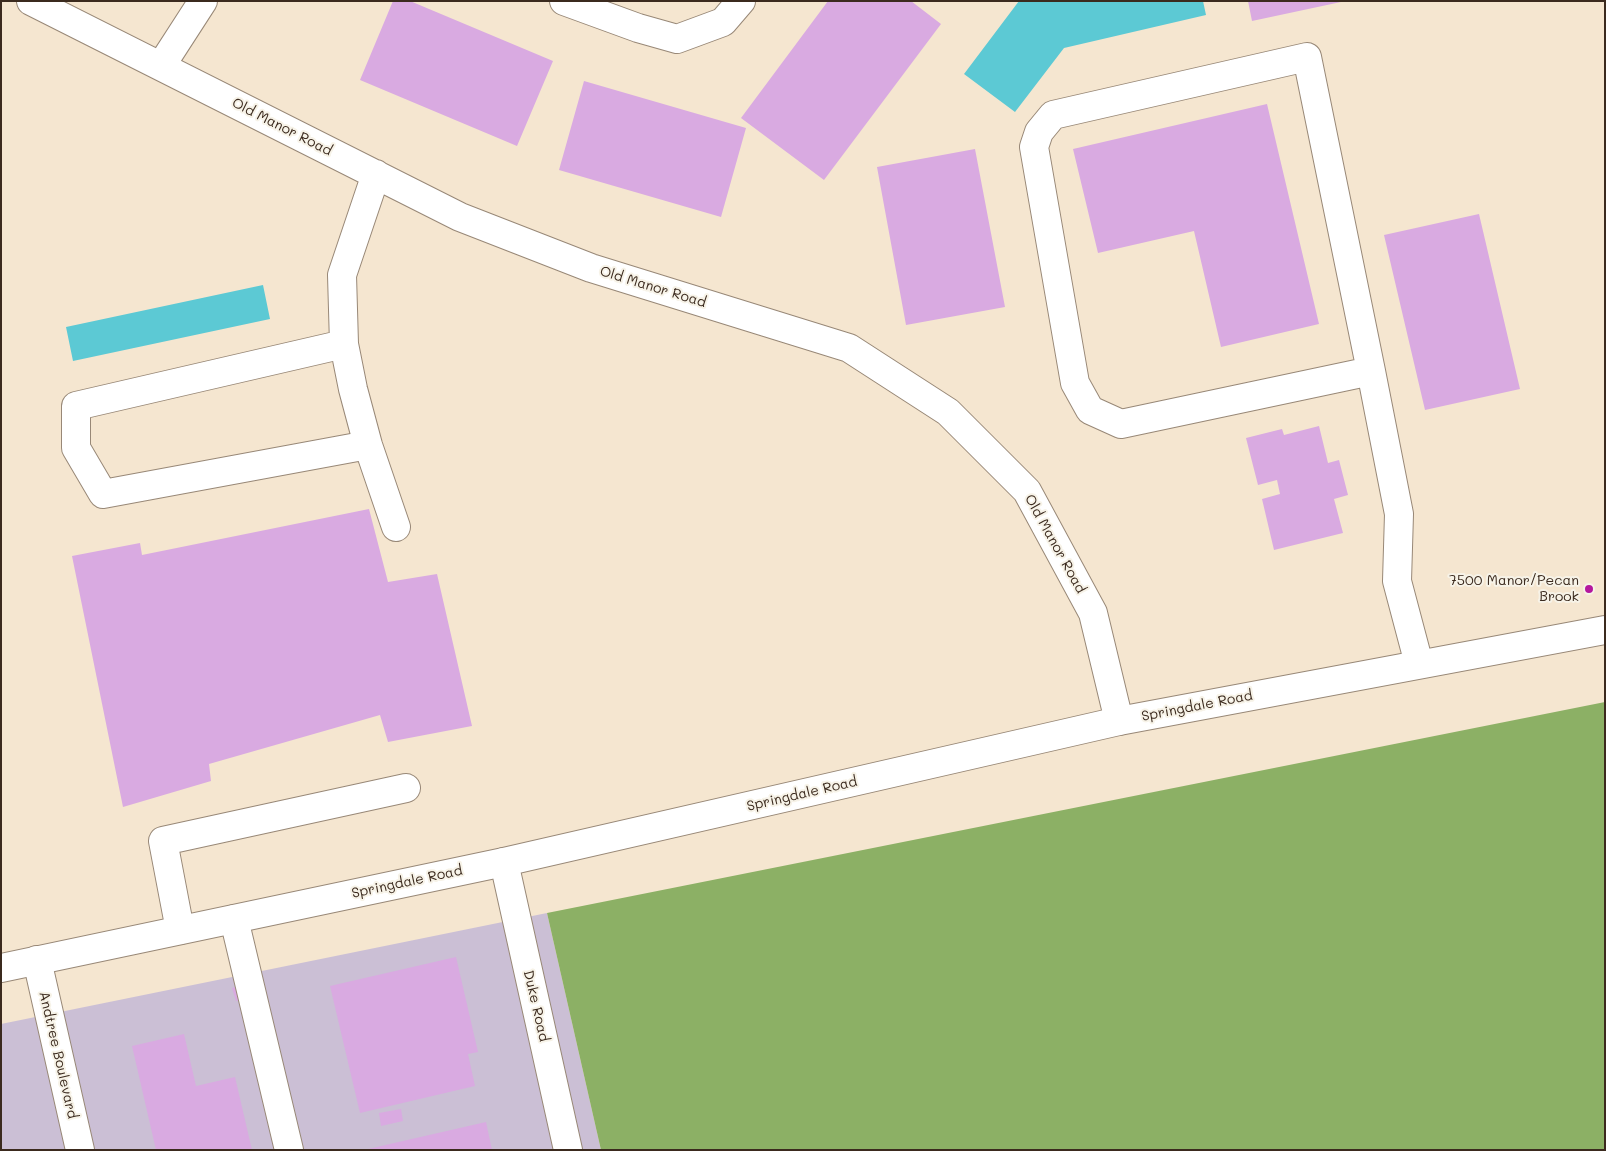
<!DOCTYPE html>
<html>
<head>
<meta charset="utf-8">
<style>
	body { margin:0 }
	#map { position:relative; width:1606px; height:1151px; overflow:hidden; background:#f5e6d0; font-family:Mali,sans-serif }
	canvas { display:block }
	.frame { position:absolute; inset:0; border:2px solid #3b2a1e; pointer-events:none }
</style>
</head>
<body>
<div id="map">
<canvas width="1606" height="1151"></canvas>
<div class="frame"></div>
</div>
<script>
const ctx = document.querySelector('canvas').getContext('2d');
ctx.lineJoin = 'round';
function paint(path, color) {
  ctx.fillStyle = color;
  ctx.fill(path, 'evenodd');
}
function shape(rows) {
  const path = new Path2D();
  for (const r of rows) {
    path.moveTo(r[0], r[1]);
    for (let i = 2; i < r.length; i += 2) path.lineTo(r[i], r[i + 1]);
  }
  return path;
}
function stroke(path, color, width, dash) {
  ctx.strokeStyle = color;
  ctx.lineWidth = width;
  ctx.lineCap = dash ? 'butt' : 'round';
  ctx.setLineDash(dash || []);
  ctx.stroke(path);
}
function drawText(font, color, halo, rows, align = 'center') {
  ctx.font = font + ' Mali,sans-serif';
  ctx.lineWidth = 4;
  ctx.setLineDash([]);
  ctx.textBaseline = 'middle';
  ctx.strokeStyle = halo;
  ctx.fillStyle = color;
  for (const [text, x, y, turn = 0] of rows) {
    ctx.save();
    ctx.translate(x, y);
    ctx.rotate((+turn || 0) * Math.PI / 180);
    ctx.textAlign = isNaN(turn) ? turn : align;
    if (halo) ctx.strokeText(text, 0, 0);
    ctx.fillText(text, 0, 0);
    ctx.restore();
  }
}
paint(shape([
	[547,913,601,1150,1,1150,1,1024]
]), '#cbbfd5');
paint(shape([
	[1605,702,1605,1150,601,1150,547,913]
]), '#8cb065');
paint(shape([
	[1019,1,1203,1,1206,15,1064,48,1015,112,964,74],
	[263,285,270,319,73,361,66,327]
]), '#5cc9d4');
paint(shape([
	[393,1,410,1,553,61,517,146,360,80],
	[828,1,911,1,941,24,824,180,741,118],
	[1248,1,1341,1,1341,2,1252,21],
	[584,81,746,128,721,217,559,170],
	[1267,104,1319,324,1221,347,1194,231,1098,253,1073,149],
	[975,149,1005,307,906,325,877,167],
	[1479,214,1520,389,1425,410,1384,235],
	[1319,426,1328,463,1339,460,1348,495,1334,499,1343,533,1274,550,1262,499,1280,494,1277,480,1258,485,1246,438,1282,429,1284,435],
	[369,509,388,582,437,574,472,726,388,742,380,715,209,764,211,781,123,807,72,556,140,543,142,555],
	[456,957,478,1052,468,1054,475,1086,360,1113,330,986],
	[243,985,247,998,236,1001,232,988],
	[184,1034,196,1086,235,1077,252,1150,156,1150,132,1046],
	[401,1109,403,1121,381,1126,379,1113],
	[486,1122,492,1150,368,1150,368,1149]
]), '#d9aae1');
const minor = shape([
	[31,1,460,217,591,268,849,348,948,412,1027,491,1093,613,1119,721],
	[564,1,638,28,677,39,723,22,741,1],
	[161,66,203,1],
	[376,174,342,275,344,344,353,389,368,445,396,527],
	[344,344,76,406,76,448,103,494,368,445],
	[1371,371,1121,424,1090,410,1075,383,1034,147,1039,132,1053,115,1307,57,1371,371,1399,514,1397,581,1419,664],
	[504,862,568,1150],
	[234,919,289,1150],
	[180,930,163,841,406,788],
	[37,960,80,1150]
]);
const major = shape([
	[1,968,504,862,1119,721,1605,630]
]);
stroke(minor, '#988877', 30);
stroke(major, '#988877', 30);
stroke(minor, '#fff', 28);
stroke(major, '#fff', 28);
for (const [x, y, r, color] of [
	[1589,589,5,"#b5179e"]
]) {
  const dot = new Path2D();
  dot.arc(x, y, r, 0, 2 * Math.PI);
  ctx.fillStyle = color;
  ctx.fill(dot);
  stroke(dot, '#f7f3e8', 2);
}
drawText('14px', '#3b2a1e', '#f7f3e8', [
	["Old Manor Road",282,127,27],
	["Old Manor Road",653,287,17],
	["Old Manor Road",1055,544,61],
	["Springdale Road",1197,706,-11],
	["Springdale Road",802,794,-13],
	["Springdale Road",407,882,-12],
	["Duke Road",536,1006,77],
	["Andtree Boulevard",58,1055,77]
]);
drawText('14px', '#3b2a1e', '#f7f3e8', [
	["7500 Manor/Pecan",1579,581],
	["Brook",1579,597]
], 'right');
</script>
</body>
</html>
